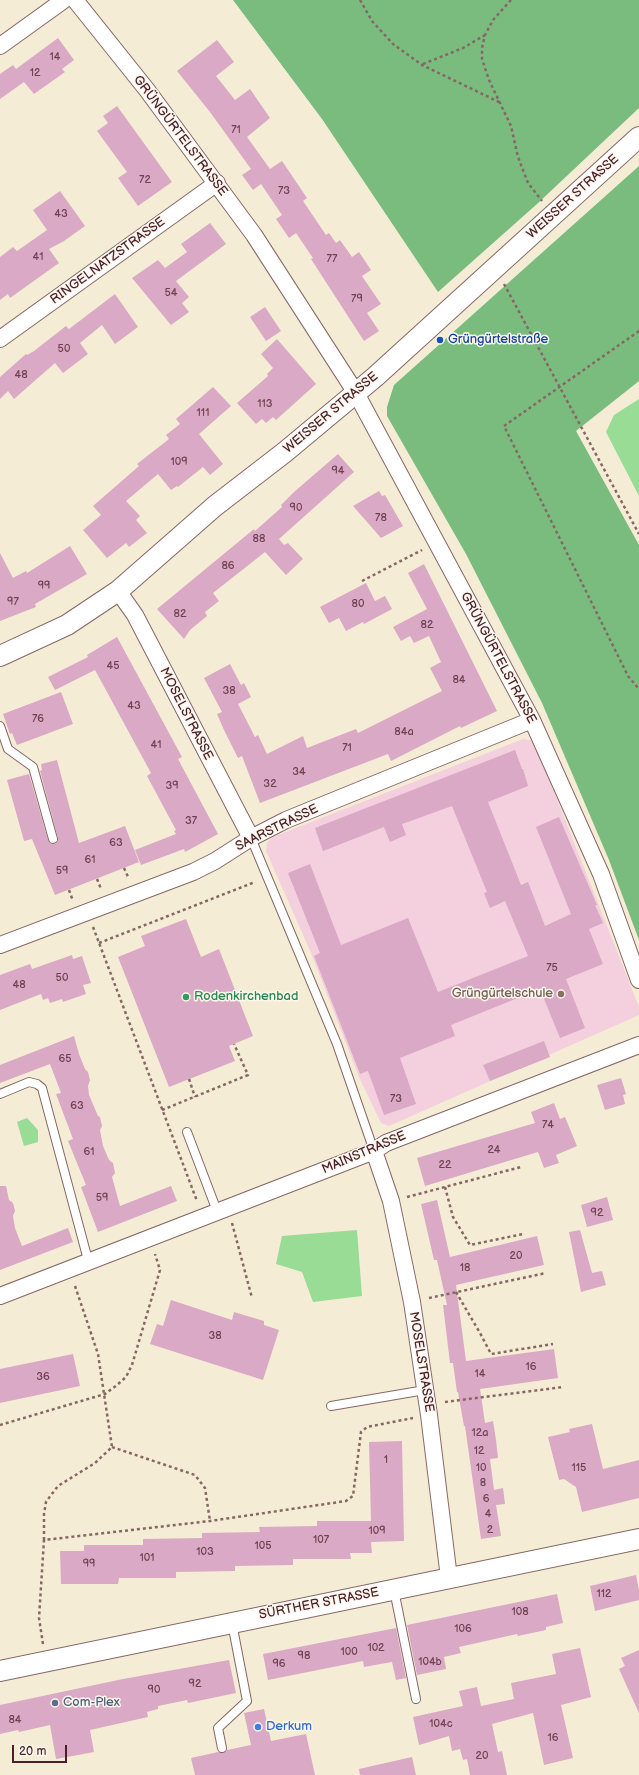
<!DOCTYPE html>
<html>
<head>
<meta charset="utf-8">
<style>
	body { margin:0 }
	#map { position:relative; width:639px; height:1775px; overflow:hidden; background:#f5ecd5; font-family:"Balsamiq Sans",sans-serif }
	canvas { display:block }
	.scale { position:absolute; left:12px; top:1745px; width:55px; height:18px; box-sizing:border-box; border:2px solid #4a1f2b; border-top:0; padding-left:5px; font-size:12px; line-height:14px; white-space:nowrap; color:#4a1f2b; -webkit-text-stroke:3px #fbf7ec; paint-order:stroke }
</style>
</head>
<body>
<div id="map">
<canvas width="639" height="1775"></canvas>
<div class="scale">20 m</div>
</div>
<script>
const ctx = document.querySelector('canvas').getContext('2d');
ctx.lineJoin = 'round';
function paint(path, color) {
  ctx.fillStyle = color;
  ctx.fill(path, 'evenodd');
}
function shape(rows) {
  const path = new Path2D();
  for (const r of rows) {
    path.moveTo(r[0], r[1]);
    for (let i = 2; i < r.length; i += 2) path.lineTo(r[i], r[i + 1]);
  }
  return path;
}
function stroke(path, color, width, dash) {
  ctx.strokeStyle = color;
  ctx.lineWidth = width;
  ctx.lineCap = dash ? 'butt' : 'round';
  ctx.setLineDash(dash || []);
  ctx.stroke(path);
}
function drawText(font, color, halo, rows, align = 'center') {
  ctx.font = font + ' "Balsamiq Sans",sans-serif';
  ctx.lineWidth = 3;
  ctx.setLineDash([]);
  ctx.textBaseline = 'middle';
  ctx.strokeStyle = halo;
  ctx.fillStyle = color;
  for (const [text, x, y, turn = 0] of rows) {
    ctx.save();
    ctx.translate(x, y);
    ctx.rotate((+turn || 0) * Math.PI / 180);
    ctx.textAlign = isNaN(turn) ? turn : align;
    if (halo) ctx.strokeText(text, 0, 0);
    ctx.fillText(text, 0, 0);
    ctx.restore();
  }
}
paint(shape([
	[523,739,534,741,639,1007,639,1015,389,1126,381,1123,359,1077,311,953,266,851,267,843,273,837]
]), '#f4cfde');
paint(shape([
	[639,399,639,496,606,432,614,415],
	[27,1118,38,1130,38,1142,24,1146,17,1122],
	[357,1230,362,1296,313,1302,302,1272,276,1264,282,1236]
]), '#98dc95');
paint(shape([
	[233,0,639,0,639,108,537,204,438,292,322,119],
	[639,166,639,381,576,431,639,545,639,940,609,860,542,703,466,554,387,416,387,407,394,385]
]), '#7abc7e');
paint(shape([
	[58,38,74,60,62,69,65,72,34,94,24,82,0,99,0,74,13,65,16,69],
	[217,40,234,62,216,76,235,100,250,89,270,118,247,137,270,169,282,161,307,198,303,201,326,235,329,233,336,243,340,240,352,257,359,252,371,270,362,276,381,304,367,313,379,331,364,341,311,259,313,258,296,233,289,238,276,219,282,215,261,184,253,190,242,175,251,169,210,112,177,71],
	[117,106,172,182,138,206,118,178,127,172,97,131,108,123,103,116],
	[60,191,85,226,64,241,49,249,59,263,10,298,8,294,0,300,0,257,13,247,17,251,47,230,33,210],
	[210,223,226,244,176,281,189,297,182,303,189,312,171,325,132,278,158,260,165,268,187,252,181,244],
	[115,294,138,327,115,344,102,325,80,343,88,354,63,373,55,363,14,399,8,391,0,399,0,377,26,354,27,355,34,351,66,326,69,329],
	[265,307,281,331,266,341,250,317],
	[277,339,316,384,276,420,273,417,266,423,262,419,256,424,237,403,268,376,267,374,273,368,261,354],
	[213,387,231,406,199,434,223,464,210,475,203,467,178,487,177,486,171,490,158,474,126,501,140,516,136,520,147,533,129,547,126,543,107,558,83,530,101,515,93,506,139,466,137,464,169,439,166,435,180,424,176,419],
	[338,454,354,472,279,539,284,545,288,543,303,559,286,575,265,552,213,593,219,601,205,612,207,616,190,630,184,639,157,609,254,529,255,531,282,507,281,505,294,492],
	[379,491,382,496,385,495,403,526,381,538,353,506],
	[70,546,87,574,35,604,36,607,0,621,0,553,13,578,26,571,27,573],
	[424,564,497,711,461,728,460,726,391,761,388,754,260,803,242,756,238,758,224,730,217,714,222,712,204,678,230,664,241,685,244,683,251,697,238,704,255,737,258,735,267,754,303,736,307,748,356,729,358,733,442,691,430,668,441,662,429,636,414,643,410,636,401,641,393,627,427,609,408,573],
	[366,583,375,601,385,596,392,609,364,624,363,622,346,631,339,618,329,623,320,607],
	[117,637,182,757,178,759,218,834,185,852,184,849,141,865,135,850,176,834,174,831,176,830,147,776,151,773,95,670,55,690,48,677,88,657,87,655],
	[61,692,73,724,17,745,12,733,10,734,3,714],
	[515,750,522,769,523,769,528,786,488,802,521,885,528,882,545,926,571,914,536,827,559,817,597,905,595,905,603,923,589,929,603,964,566,979,585,1028,560,1038,540,989,451,1025,455,1036,400,1058,416,1104,384,1115,368,1071,360,1074,314,956,320,953,288,873,310,864,341,945,408,918,438,992,528,956,505,901,490,908,484,893,487,892,452,806,402,824,406,835,390,842,384,827,323,851,315,828],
	[57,760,79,843,125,826,139,862,55,895,32,839,24,841,7,780,29,774,48,840,51,844,55,844,58,841,58,838,40,771,42,770,41,764],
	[186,919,201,957,219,949,253,1036,229,1046,235,1061,169,1087,118,957,145,946,141,936],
	[72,955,73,959,82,956,91,983,83,985,86,994,63,1002,62,999,50,1003,48,998,43,1000,41,994,0,1010,0,975,30,964,32,969],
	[74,1036,79,1054,85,1069,88,1072,90,1080,88,1086,89,1095,98,1116,100,1117,102,1126,100,1130,103,1146,109,1160,113,1163,115,1173,112,1177,120,1206,171,1186,177,1201,98,1232,81,1187,86,1185,68,1141,73,1139,56,1094,61,1093,50,1064,0,1083,0,1065],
	[544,1041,550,1057,490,1081,483,1065],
	[621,1078,626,1094,623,1095,625,1104,605,1110,597,1085],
	[554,1103,560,1119,565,1117,577,1146,556,1155,559,1163,544,1168,538,1152,425,1186,417,1158,535,1123,531,1112],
	[0,1186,6,1186,9,1200,13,1203,15,1211,13,1216,15,1228,22,1246,68,1228,73,1242,0,1270],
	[607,1197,613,1220,587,1227,581,1205],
	[437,1200,450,1257,537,1236,544,1265,456,1285,466,1361,554,1349,558,1378,480,1389,485,1423,493,1421,496,1440,498,1458,490,1459,494,1490,503,1488,505,1504,496,1505,501,1536,481,1539,465,1426,464,1426,458,1392,457,1392,453,1363,450,1363,443,1305,447,1305,437,1260,434,1260,421,1204],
	[580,1230,592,1273,602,1271,606,1285,581,1292,569,1232],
	[171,1300,232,1320,234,1312,264,1321,264,1325,279,1330,263,1380,150,1344,157,1324,163,1326],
	[73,1354,80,1386,0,1403,0,1369],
	[592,1424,603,1469,639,1460,639,1498,582,1512,576,1487,564,1479,559,1480,548,1437,570,1432,569,1429],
	[402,1441,404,1541,371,1542,372,1553,350,1553,351,1559,293,1559,293,1565,235,1566,235,1571,176,1572,176,1578,119,1578,118,1584,61,1584,60,1551,84,1551,84,1545,143,1545,143,1539,202,1538,202,1533,260,1532,259,1527,317,1526,317,1521,371,1521,369,1442],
	[636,1575,639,1590,639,1600,595,1611,590,1586],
	[557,1594,563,1623,546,1627,546,1630,518,1636,517,1634,459,1647,461,1653,444,1657,446,1669,417,1675,407,1625],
	[396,1628,406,1678,396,1680,392,1662,364,1667,363,1661,268,1680,263,1654],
	[580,1648,591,1697,561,1705,573,1758,544,1765,533,1713,492,1724,498,1752,502,1751,507,1775,470,1775,467,1759,463,1760,460,1749,452,1751,449,1736,419,1745,413,1717,463,1706,459,1691,477,1687,481,1706,514,1699,511,1683,556,1674,552,1654],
	[639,1650,639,1713,619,1669,625,1666,621,1658],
	[229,1660,236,1693,188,1703,187,1700,158,1706,158,1709,147,1712,148,1717,90,1730,94,1752,56,1759,50,1725,19,1732,18,1730,0,1734,0,1705,123,1679],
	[264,1709,271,1741,306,1734,315,1775,195,1775,191,1758,218,1752,223,1753,227,1750,251,1745,244,1713],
	[412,1757,416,1775,360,1775,359,1769]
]), '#daa9c6');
const service = shape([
	[0,726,8,749,33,767,53,839],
	[251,838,337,1044,374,1151],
	[0,1094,29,1082,37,1084,42,1088,88,1260],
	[187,1132,217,1211],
	[331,1406,425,1390],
	[394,1590,416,1699],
	[222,1748,218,1728,247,1701,232,1623]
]);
const minor = shape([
	[75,0,147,90,254,235,356,393,532,720,601,874,639,980],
	[0,46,64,0],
	[0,339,217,183],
	[118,591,135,615,251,838],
	[0,945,193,872,215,861,251,838,286,820,532,720],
	[374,1151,391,1201,412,1302,429,1415,449,1578],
	[0,1296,374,1151,386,1143,639,1045]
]);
const tertiary = shape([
	[0,656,67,625,118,591,215,506,285,452,375,377,639,137],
	[0,1671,639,1539]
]);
stroke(service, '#866766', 10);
stroke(minor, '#866766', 18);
stroke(tertiary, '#866766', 22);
stroke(shape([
	[360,0,372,21,393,44,422,65,499,102],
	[511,0,493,20,485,35,482,48,482,59,489,80,511,126,518,157,528,183,542,201],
	[423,64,463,48,485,35],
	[504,284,639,534],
	[639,331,504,426,628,676,639,689],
	[362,581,422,550],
	[124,868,129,879],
	[97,879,101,889],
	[69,890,73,901],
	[93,927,197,1201],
	[99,943,255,882],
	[189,1079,195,1097],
	[162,1110,248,1075,234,1044],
	[445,1187,453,1217,470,1245,523,1234],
	[407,1197,521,1167],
	[232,1223,252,1298],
	[75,1286,98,1354,112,1447],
	[456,1292,480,1333,491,1354,553,1344],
	[429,1298,546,1273],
	[445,1402,563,1387],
	[0,1425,105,1394,117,1385,126,1377,132,1365,160,1270,155,1254],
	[112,1447,195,1475,205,1488,210,1521],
	[44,1540,44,1514,46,1502,51,1495,58,1486,95,1463,112,1447],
	[43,1644,39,1618,44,1540,210,1521,346,1501,353,1496,361,1432,367,1427,413,1418]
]), '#866766', 2.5, [3, 3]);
stroke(service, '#fff', 8);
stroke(minor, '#fff', 16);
stroke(tertiary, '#fff', 20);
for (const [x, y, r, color] of [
	[440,340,4,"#1a4fb4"],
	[561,994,4,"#8d6e63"],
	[186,997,4,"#2e9e5b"],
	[55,1703,4,"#5c6f8a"],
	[258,1727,4,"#3f7fe0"]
]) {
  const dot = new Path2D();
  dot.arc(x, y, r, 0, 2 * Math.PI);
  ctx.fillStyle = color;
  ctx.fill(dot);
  stroke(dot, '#fbf7ec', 1.5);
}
drawText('11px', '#6e4252', null, [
	["14",55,57],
	["12",35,73],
	["71",236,130],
	["72",145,180],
	["73",284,191],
	["43",61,214],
	["41",38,257],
	["77",332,259],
	["54",171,293],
	["79",357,299],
	["50",64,349],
	["48",21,375],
	["113",265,404],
	["111",203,413],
	["109",179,462],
	["94",338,471],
	["90",296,508],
	["78",381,518],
	["88",259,539],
	["86",228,566],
	["99",44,586],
	["97",13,602],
	["80",358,604],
	["82",180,614],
	["82",427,625],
	["45",113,666],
	["84",459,680],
	["38",229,691],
	["43",134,706],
	["76",38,719],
	["84a",404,732],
	["41",156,745],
	["71",347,748],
	["34",299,772],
	["32",270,784],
	["39",172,786],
	["37",191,821],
	["63",116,843],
	["61",90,860],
	["59",62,871],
	["75",552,968],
	["50",62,978],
	["48",19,985],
	["65",65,1059],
	["73",396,1099],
	["63",77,1106],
	["74",548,1125],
	["24",494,1150],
	["61",89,1152],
	["22",445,1165],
	["59",102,1198],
	["92",597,1213],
	["20",516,1256],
	["18",465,1268],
	["38",215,1336],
	["16",531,1367],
	["14",480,1374],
	["36",43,1377],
	["12a",480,1433],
	["12",479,1451],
	["1",386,1460],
	["10",481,1468],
	["115",579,1468],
	["8",483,1483],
	["6",486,1499],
	["4",488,1514],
	["2",490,1530],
	["109",377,1531],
	["107",321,1540],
	["105",263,1546],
	["103",205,1552],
	["101",147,1558],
	["99",89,1564],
	["112",604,1594],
	["108",520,1612],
	["106",463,1629],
	["102",376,1648],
	["100",349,1652],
	["98",304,1656],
	["104b",430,1662],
	["96",279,1664],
	["92",195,1684],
	["90",154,1690],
	["84",15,1720],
	["104c",441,1724],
	["16",553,1738],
	["20",482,1756]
]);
drawText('13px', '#4a1f2b', '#fbf7ec', [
	["GRÜNGÜRTELSTRASSE",180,136,53],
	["WEISSER STRASSE",573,197,-42],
	["RINGELNATZSTRASSE",108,261,-36],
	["WEISSER STRASSE",331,413,-40],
	["GRÜNGÜRTELSTRASSE",498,658,62],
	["MOSELSTRASSE",186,714,63],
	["SAARSTRASSE",277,828,-26],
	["MAINSTRASSE",364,1153,-23],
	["MOSELSTRASSE",421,1362,81],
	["SÜRTHER STRASSE",319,1604,-11]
]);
drawText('13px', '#164399', '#fbf7ec', [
	["Grüngürtelstraße",448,340]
], 'left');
drawText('13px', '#785e54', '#fbf7ec', [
	["Grüngürtelschule",553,994]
], 'right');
drawText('13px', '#27864d', '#fbf7ec', [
	["Rodenkirchenbad",194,997]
], 'left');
drawText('13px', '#4e5e75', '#fbf7ec', [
	["Com-Plex",63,1703]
], 'left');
drawText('13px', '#366cbe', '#fbf7ec', [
	["Derkum",266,1727]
], 'left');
</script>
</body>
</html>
